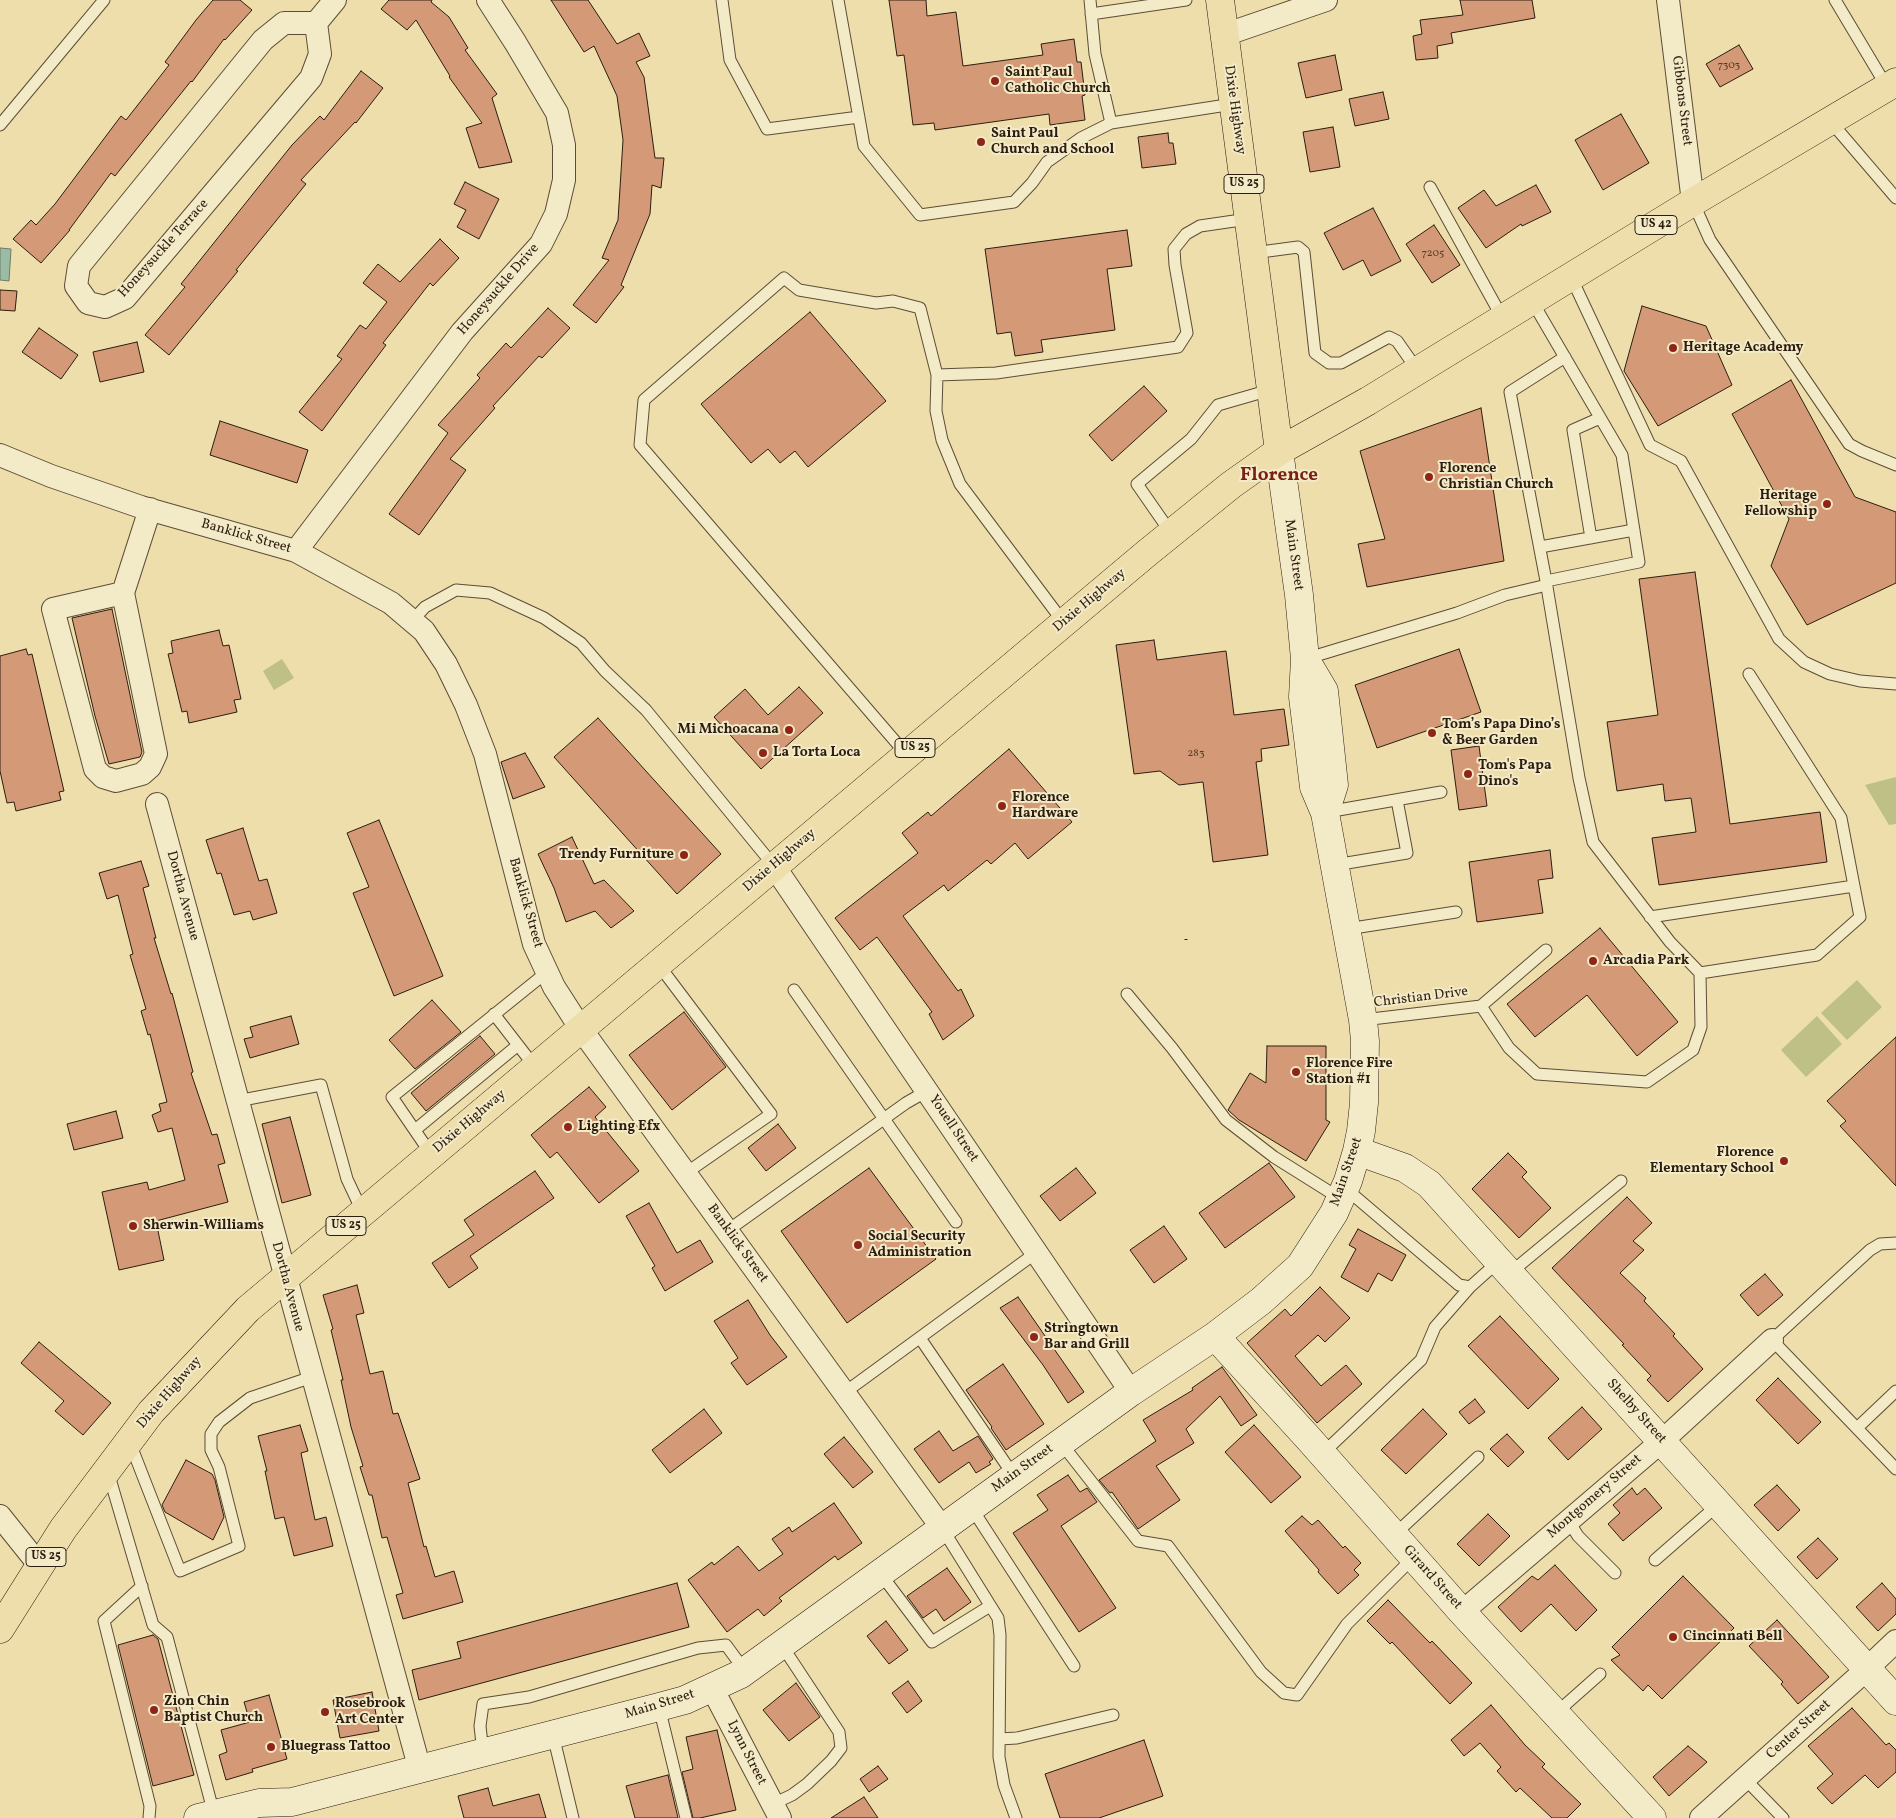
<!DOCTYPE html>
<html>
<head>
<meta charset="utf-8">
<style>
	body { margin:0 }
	canvas { display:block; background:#eddeab }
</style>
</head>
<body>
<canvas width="1896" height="1818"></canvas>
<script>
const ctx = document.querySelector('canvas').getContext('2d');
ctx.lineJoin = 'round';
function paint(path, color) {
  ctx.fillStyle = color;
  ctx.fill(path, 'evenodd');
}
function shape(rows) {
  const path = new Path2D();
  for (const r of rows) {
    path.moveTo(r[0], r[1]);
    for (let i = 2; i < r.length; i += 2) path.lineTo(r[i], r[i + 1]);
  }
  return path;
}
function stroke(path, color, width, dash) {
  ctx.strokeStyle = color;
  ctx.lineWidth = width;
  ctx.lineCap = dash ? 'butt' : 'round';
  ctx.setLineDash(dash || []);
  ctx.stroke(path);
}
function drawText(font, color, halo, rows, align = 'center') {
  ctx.font = font + ' Vollkorn,serif';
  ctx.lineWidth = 4;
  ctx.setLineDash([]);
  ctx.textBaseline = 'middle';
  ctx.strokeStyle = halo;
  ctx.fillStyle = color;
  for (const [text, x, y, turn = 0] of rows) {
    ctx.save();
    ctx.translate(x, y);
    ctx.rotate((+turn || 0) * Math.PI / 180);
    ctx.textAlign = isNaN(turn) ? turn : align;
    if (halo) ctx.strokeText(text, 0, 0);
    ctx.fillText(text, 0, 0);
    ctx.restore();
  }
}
paint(shape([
	[282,659,294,678,274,690,263,671],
	[1896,777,1896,824,1889,825,1865,785],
	[1857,980,1882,1007,1847,1040,1821,1013],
	[1817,1016,1842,1044,1806,1077,1781,1050]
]), '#bec085');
const water = shape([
	[0,248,11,249,9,281,0,280,0,248]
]);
paint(water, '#9abca5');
stroke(water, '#6e7c69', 1);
const building = shape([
	[213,0,240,0,252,10,225,40,224,39,192,82,191,81,115,176,111,173,69,230,70,230,41,263,13,239,31,220,36,225,55,204,121,116,126,120,169,65,165,62,196,20,213,0],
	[389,0,432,0,431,2,449,17,468,48,465,50,497,94,492,98,512,162,479,168,466,128,482,123,449,77,450,76,416,20,407,30,381,9,389,0],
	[551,0,588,0,617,44,639,33,650,56,636,62,644,77,655,158,664,158,661,188,652,185,650,214,621,285,624,287,596,323,573,305,609,260,602,258,618,220,623,140,617,96,594,46,584,52,551,0],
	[889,0,926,0,927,16,956,12,963,66,1043,55,1041,44,1074,39,1077,62,1081,62,1085,95,1082,96,1085,120,1050,125,1049,114,935,130,934,123,913,125,904,55,897,56,889,0],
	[1460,0,1532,0,1535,18,1451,33,1453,43,1437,46,1438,58,1416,60,1413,36,1422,34,1420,20,1463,15,1460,0],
	[1739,45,1753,69,1720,87,1706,64,1739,45],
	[1335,55,1342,90,1306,98,1298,63,1335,55],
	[361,71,383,88,356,123,355,122,301,180,306,184,236,270,238,271,169,355,145,335,185,287,181,284,292,145,320,116,324,120,361,71],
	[1383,92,1389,119,1355,126,1349,99,1383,92],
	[1621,114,1649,163,1603,190,1575,140,1621,114],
	[1333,127,1340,167,1310,172,1303,132,1333,127],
	[1168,133,1169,143,1173,143,1176,164,1142,168,1138,137,1168,133],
	[465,182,499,199,479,239,457,227,466,210,454,204,465,182],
	[1536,185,1551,212,1522,226,1521,224,1486,248,1458,208,1484,190,1496,206,1536,185],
	[1373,208,1401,261,1371,276,1363,260,1343,270,1324,233,1373,208],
	[1434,225,1460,265,1432,283,1406,244,1434,225],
	[1127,230,1132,266,1107,269,1115,330,1041,340,1043,352,1015,356,1011,332,997,334,985,249,1127,230],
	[440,239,459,258,433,286,430,283,383,343,386,345,322,431,299,412,342,359,337,356,360,325,366,329,387,302,363,283,378,264,400,282,440,239],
	[0,290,17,291,15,311,0,310,0,290],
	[1642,306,1706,326,1732,385,1658,426,1624,371,1642,306],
	[548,308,570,328,542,358,539,356,493,406,495,408,450,459,466,470,419,535,389,514,448,433,438,425,480,378,477,375,506,343,511,348,548,308],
	[810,312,886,401,808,467,795,451,780,463,768,449,751,463,701,404,810,312],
	[39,328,78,355,61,379,22,352,39,328],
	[137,342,144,372,100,382,93,352,137,342],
	[1791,380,1855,497,1896,512,1896,583,1807,625,1771,566,1789,519,1732,414,1791,380],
	[1144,386,1167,411,1112,461,1089,435,1144,386],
	[1481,408,1504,561,1367,587,1358,544,1385,539,1360,451,1481,408],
	[220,421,308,450,297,483,210,455,220,421],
	[1695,572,1730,824,1820,812,1827,862,1659,885,1652,838,1696,832,1691,798,1665,801,1663,784,1617,791,1607,722,1658,715,1639,579,1695,572],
	[112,609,142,752,140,757,109,764,95,716,72,618,112,609],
	[219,630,223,646,229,645,241,699,234,700,237,712,189,723,187,711,182,712,168,654,173,653,171,641,219,630],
	[1154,640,1157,660,1226,651,1234,715,1284,709,1289,745,1261,749,1262,761,1256,762,1268,855,1213,862,1203,782,1179,785,1160,771,1134,774,1116,645,1154,640],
	[26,649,28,655,32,654,64,791,59,792,61,800,16,811,14,802,7,803,0,771,0,656,26,649],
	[1459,649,1481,712,1377,748,1355,685,1459,649],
	[799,687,823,713,761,769,714,717,745,689,768,715,799,687],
	[598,718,721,854,677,894,554,757,598,718],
	[1479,746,1487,806,1459,810,1451,750,1479,746],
	[1009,749,1072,822,1028,859,1015,843,991,864,987,860,948,891,944,885,903,916,958,991,961,989,974,1016,943,1040,929,1014,932,1012,877,937,860,950,835,918,918,853,902,833,928,812,931,816,1009,749],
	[525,753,545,787,513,799,501,762,525,753],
	[379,820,443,976,394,996,353,893,369,887,347,833,379,820],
	[243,828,259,881,267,879,277,913,253,920,250,911,234,915,221,873,217,874,206,840,243,828],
	[572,837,594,884,604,880,634,911,611,928,595,911,566,922,554,888,538,854,572,837],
	[1550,850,1553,878,1538,880,1543,913,1477,922,1469,862,1550,850],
	[141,861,149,886,143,888,156,938,154,938,171,994,172,993,193,1072,191,1073,212,1135,217,1134,225,1163,218,1165,228,1202,156,1221,164,1260,119,1270,102,1192,147,1182,149,1190,185,1180,172,1128,158,1132,152,1115,161,1111,159,1104,167,1102,150,1034,148,1035,141,1011,146,1009,130,955,133,954,118,895,107,899,99,873,141,861],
	[1600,928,1678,1022,1637,1056,1587,995,1535,1037,1507,1004,1600,928],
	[432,1000,461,1032,415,1069,389,1040,432,1000],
	[684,1012,726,1067,672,1110,629,1055,684,1012],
	[291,1016,299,1044,250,1058,244,1039,253,1037,250,1027,291,1016],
	[480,1036,495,1054,426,1111,411,1093,480,1036],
	[1896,1037,1896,1186,1840,1126,1846,1121,1827,1101,1896,1037],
	[1267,1046,1326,1046,1326,1120,1330,1122,1306,1161,1239,1120,1228,1110,1250,1073,1266,1083,1267,1046],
	[589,1087,606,1107,595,1117,639,1171,599,1203,557,1152,550,1158,531,1135,589,1087],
	[116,1111,123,1138,74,1150,67,1124,116,1111],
	[290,1117,311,1195,282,1203,262,1124,290,1117],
	[778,1124,796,1148,766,1171,748,1148,778,1124],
	[1508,1153,1527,1172,1522,1177,1551,1208,1519,1238,1472,1189,1508,1153],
	[1269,1163,1295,1197,1225,1248,1199,1213,1269,1163],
	[869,1168,936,1259,847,1323,781,1231,869,1168],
	[1076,1168,1096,1193,1060,1221,1040,1196,1076,1168],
	[535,1171,554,1198,470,1256,478,1268,449,1288,432,1263,474,1235,464,1220,535,1171],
	[1627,1197,1652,1223,1633,1241,1644,1250,1620,1273,1646,1298,1644,1301,1675,1334,1673,1336,1703,1369,1668,1402,1647,1380,1651,1376,1622,1345,1624,1344,1552,1268,1627,1197],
	[649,1203,677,1253,700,1240,713,1262,665,1291,652,1268,655,1266,626,1216,649,1203],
	[1164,1226,1187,1259,1154,1283,1130,1250,1164,1226],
	[1358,1229,1406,1255,1392,1281,1378,1273,1368,1292,1341,1277,1356,1249,1349,1245,1358,1229],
	[1765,1274,1783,1295,1758,1316,1740,1295,1765,1274],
	[357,1285,364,1313,356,1315,370,1374,383,1371,393,1414,398,1413,420,1479,408,1483,424,1547,426,1546,435,1577,454,1571,463,1602,403,1619,396,1595,403,1593,387,1537,382,1538,372,1495,369,1495,360,1467,363,1466,351,1427,341,1380,343,1380,331,1330,333,1329,323,1295,357,1285],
	[1320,1287,1350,1318,1325,1342,1318,1335,1295,1356,1321,1386,1346,1365,1362,1384,1317,1423,1247,1343,1285,1309,1291,1316,1320,1287],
	[1018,1297,1084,1392,1068,1403,1043,1365,1000,1308,1018,1297],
	[748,1300,770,1335,787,1357,747,1385,731,1363,738,1358,714,1321,748,1300],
	[1500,1316,1559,1379,1528,1409,1468,1346,1500,1316],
	[39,1342,111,1403,83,1435,55,1411,64,1401,21,1363,39,1342],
	[1003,1364,1044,1424,1006,1450,991,1428,992,1427,966,1390,1003,1364],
	[1222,1367,1257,1415,1241,1426,1220,1396,1186,1429,1194,1443,1156,1466,1180,1500,1138,1529,1112,1492,1110,1493,1099,1480,1156,1441,1143,1420,1193,1390,1192,1388,1222,1367],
	[1778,1378,1821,1422,1798,1444,1756,1400,1778,1378],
	[1475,1399,1485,1412,1469,1424,1459,1412,1475,1399],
	[1582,1407,1602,1429,1568,1460,1548,1438,1582,1407],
	[704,1409,722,1433,670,1473,652,1450,704,1409],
	[1423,1409,1447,1434,1406,1474,1381,1450,1423,1409],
	[300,1425,308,1451,301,1453,315,1520,326,1517,333,1546,294,1556,284,1517,275,1519,265,1471,267,1471,258,1436,300,1425],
	[1254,1425,1301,1477,1271,1503,1225,1452,1254,1425],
	[939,1431,953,1451,978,1436,993,1459,989,1462,991,1464,976,1473,969,1462,939,1483,914,1449,939,1431],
	[1507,1434,1524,1452,1508,1467,1490,1449,1507,1434],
	[844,1437,873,1472,853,1488,824,1454,844,1437],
	[186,1460,212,1474,215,1480,224,1517,213,1540,165,1512,162,1505,186,1460],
	[1068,1475,1080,1492,1087,1488,1097,1502,1061,1526,1116,1608,1079,1632,1013,1533,1048,1510,1037,1495,1068,1475],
	[1777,1485,1800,1510,1778,1531,1754,1505,1777,1485],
	[1632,1488,1637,1495,1645,1488,1662,1508,1623,1541,1608,1524,1620,1513,1613,1505,1632,1488],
	[834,1503,862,1543,838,1560,835,1556,779,1598,782,1601,764,1616,758,1609,727,1632,688,1580,712,1562,714,1565,738,1546,759,1571,783,1554,772,1539,789,1527,792,1532,834,1503],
	[1488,1514,1510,1536,1479,1566,1457,1544,1488,1514],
	[1302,1516,1312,1525,1318,1520,1343,1548,1345,1546,1361,1563,1354,1570,1359,1575,1338,1594,1318,1572,1319,1570,1285,1531,1302,1516],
	[1818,1538,1838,1559,1817,1579,1797,1557,1818,1538],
	[1555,1565,1597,1610,1576,1631,1551,1604,1521,1632,1498,1607,1532,1576,1538,1580,1555,1565],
	[947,1568,971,1602,944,1621,936,1609,923,1618,907,1596,947,1568],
	[1683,1576,1734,1628,1662,1699,1648,1685,1643,1691,1611,1660,1620,1655,1612,1647,1683,1576],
	[677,1583,689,1627,419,1700,412,1670,461,1658,457,1642,677,1583],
	[1882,1583,1896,1599,1896,1614,1878,1631,1856,1607,1882,1583],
	[1388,1600,1430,1643,1432,1641,1472,1683,1450,1704,1392,1642,1390,1644,1367,1621,1388,1600],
	[1777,1620,1829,1677,1798,1704,1781,1684,1783,1682,1749,1646,1777,1620],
	[886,1621,908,1650,889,1664,867,1636,886,1621],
	[153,1635,158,1639,194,1775,153,1786,118,1645,153,1635],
	[908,1681,922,1701,907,1713,892,1693,908,1681],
	[796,1683,820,1717,789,1741,763,1710,796,1683],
	[372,1692,379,1731,340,1738,333,1700,372,1692],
	[269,1695,287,1759,252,1769,253,1772,226,1780,219,1755,227,1752,221,1730,250,1722,244,1702,269,1695],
	[1491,1705,1525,1745,1545,1764,1542,1767,1581,1804,1567,1818,1552,1818,1520,1788,1516,1792,1497,1771,1501,1767,1480,1743,1464,1756,1451,1740,1491,1705],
	[1852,1708,1886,1745,1889,1743,1896,1750,1896,1772,1878,1788,1865,1775,1832,1804,1817,1788,1833,1774,1808,1746,1852,1708],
	[717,1730,736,1810,700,1818,693,1818,682,1772,693,1769,686,1737,717,1730],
	[1144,1740,1163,1796,1099,1818,1060,1818,1045,1774,1144,1740],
	[1688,1746,1707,1762,1669,1796,1653,1777,1688,1746],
	[878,1766,888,1779,869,1792,860,1779,878,1766],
	[668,1775,678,1818,635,1818,626,1786,668,1775],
	[488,1788,493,1806,539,1794,546,1818,464,1818,458,1796,488,1788],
	[864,1797,878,1818,831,1818,864,1797]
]);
paint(building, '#d49a78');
stroke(building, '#2d1d0f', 1);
const lane = shape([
	[722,0,730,60,767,129,859,117],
	[838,0,864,146,920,215,1014,202,1032,183,1047,162,1081,138,1111,123,1233,104],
	[1090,0,1095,54,1111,123],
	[1835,0,1887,87],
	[1091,14,1186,0],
	[1831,122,1896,198],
	[0,125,104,0],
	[1430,187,1503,319],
	[1693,202,1710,240,1849,444,1862,451,1896,465],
	[1253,253,1298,247,1304,252,1315,353,1329,363,1341,363,1389,337,1397,341,1418,371],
	[1571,277,1650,445,1681,461,1779,639,1804,662,1830,674,1860,681,1896,684],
	[937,375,996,373,1178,347,1187,333,1175,265,1174,249,1186,234,1200,226,1248,219],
	[1171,533,1137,484,1191,439,1218,405,1270,390],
	[1591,538,1573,430,1600,418],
	[1540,547,1634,530],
	[1546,581,1510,392,1565,357],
	[412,621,425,607,456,590,490,593,544,618,581,643,605,671,646,710,774,866],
	[1305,659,1457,613,1505,595,1547,585],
	[907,755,640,445,644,400,784,278,799,290,876,303,893,301,920,308,937,375,936,411,942,440,960,484,1064,623],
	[1327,812,1441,792],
	[1335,865,1407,853,1397,800],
	[1650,917,1854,886,1841,818,1749,674],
	[1347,929,1456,912],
	[658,964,771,1114,686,1173],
	[1700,973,1817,955,1860,917,1854,886],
	[794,990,956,1222],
	[1127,994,1172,1048,1226,1120,1274,1157,1341,1199],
	[1481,1006,1509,1048,1537,1074,1647,1082,1693,1050,1701,1027,1700,973,1670,942,1593,842,1579,778,1546,581,1639,562,1622,455,1532,301],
	[1481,1006,1546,950],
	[494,1014,535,1067],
	[1363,1020,1481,1006],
	[237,1101,321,1085,347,1179,363,1213],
	[415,1130,518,1045],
	[431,1154,392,1097,547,972],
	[1345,1188,1459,1285,1470,1287,1499,1261],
	[727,1231,906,1103,927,1091],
	[1896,1243,1880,1244,1870,1250,1772,1340,1896,1469],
	[1510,1273,1621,1181],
	[920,1338,1014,1476],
	[844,1393,1037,1252],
	[1857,1428,1896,1391],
	[130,1443,180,1571,239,1546,219,1467,211,1450,211,1434,219,1422,250,1398,312,1377],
	[1061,1443,1138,1541,1168,1546,1261,1672,1284,1693,1297,1695,1347,1624,1414,1557],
	[1322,1454,1421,1360,1435,1327,1470,1287],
	[108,1472,153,1625,167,1637,214,1814],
	[971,1507,1074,1666],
	[1568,1520,1578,1536,1615,1573],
	[942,1528,998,1618,1000,1635,999,1757,1004,1785,1016,1818],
	[1394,1535,1478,1457],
	[1655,1560,1719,1504],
	[880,1573,932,1642,990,1606],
	[142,1586,104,1621,150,1806,149,1818],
	[659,1707,686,1818],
	[1556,1713,1600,1674],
	[553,1735,573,1818],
	[999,1739,1017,1738,1113,1715],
	[483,1753,480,1726,483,1704,529,1697,698,1648,726,1645,745,1671],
	[1745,1779,1783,1818],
	[773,1804,792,1795,807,1784,831,1761,841,1748,839,1732,781,1644]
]);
const street = shape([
	[1668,0,1693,202],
	[316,23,284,23,263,40,79,266,76,286,88,303,105,307,125,298,311,78,320,54,316,23,335,0],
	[1224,35,1326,0],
	[0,455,51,476,141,507,296,551,391,603,424,631,446,664,466,705,485,754,534,944,554,987,581,1029,942,1528],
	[296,551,462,332,541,244,556,214,564,180,564,145,557,113,515,42,488,0],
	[123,593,53,609,95,769,103,777,116,781,142,774,150,767,156,754,123,593,150,509],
	[157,804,420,1770],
	[774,866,1131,1392],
	[0,1516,40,1566],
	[1462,1612,1662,1441,1772,1340],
	[712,1688,780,1818],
	[1701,1818,1857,1678,1896,1641]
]);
const secondary = shape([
	[1305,659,1324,691,1334,785,1325,813],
	[1357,1151,1405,1168,1429,1184,1896,1701],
	[1215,1336,1309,1439,1462,1612,1652,1818],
	[198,1818,259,1803,292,1802,659,1707,685,1700,741,1674,1131,1392,1215,1336,1261,1301,1300,1266,1334,1213,1348,1181,1357,1151,1361,1131,1364,1103,1365,1041,1363,1020,1325,813,1314,787,1303,697,1305,659,1299,595,1279,451]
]);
const primary = shape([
	[1220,0,1279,451],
	[0,1629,63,1529,151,1412,248,1309,1147,553,1231,485,1279,451,1368,401,1693,202,1896,82]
]);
stroke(lane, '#5d4d36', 13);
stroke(street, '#5d4d36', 24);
stroke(secondary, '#2d1d0f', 29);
stroke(primary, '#2d1d0f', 29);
stroke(shape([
	[1186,939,1186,941]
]), '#2d1d0f', 3, [1, 2.5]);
stroke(lane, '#f3eac8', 11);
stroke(street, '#f3eac8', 22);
stroke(secondary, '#f3eac8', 28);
stroke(primary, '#eddeab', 28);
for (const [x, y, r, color] of [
	[995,81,5,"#8f2418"],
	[981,142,5,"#8f2418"],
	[1673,348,5,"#8f2418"],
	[1429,477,5,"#8f2418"],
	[1827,504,5,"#8f2418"],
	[789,730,5,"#8f2418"],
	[1432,733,5,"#8f2418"],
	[763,753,5,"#8f2418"],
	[1468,774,5,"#8f2418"],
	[1002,806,5,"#8f2418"],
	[684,855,5,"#8f2418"],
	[1593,961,5,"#8f2418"],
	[1296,1072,5,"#8f2418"],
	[568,1127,5,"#8f2418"],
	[1784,1161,5,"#8f2418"],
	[133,1226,5,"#8f2418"],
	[858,1245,5,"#8f2418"],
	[1034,1337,5,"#8f2418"],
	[1673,1637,5,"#8f2418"],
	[154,1710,5,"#8f2418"],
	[325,1712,5,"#8f2418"],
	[271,1747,5,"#8f2418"]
]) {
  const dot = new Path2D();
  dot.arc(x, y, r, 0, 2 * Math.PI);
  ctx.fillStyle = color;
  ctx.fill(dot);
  stroke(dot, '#f3eac8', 2);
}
drawText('11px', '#573c29', null, [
	["7303",1729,66],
	["7205",1433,254],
	["283",1196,754]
]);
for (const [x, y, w] of [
	[1244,184,40],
	[1656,225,42],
	[915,748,40],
	[346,1226,40],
	[46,1557,40]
]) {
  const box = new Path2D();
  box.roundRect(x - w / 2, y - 9.5, w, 19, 4);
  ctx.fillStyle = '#f3eac8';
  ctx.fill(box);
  stroke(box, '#2d1d0f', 1);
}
drawText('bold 12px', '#2d1d0f', null, [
	["US 25",1244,184],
	["US 42",1656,225],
	["US 25",915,748],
	["US 25",346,1226],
	["US 25",46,1557]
]);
drawText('bold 14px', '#2d1d0f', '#f3eac8', [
	["Saint Paul",1005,73],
	["Catholic Church",1005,89],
	["Saint Paul",991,134],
	["Church and School",991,150],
	["Heritage Academy",1683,348],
	["Florence",1439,469],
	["Christian Church",1439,485],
	["Heritage",1817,496,"right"],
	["Fellowship",1817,512,"right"],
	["Tom’s Papa Dino’s",1442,725],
	["& Beer Garden",1442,741],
	["Mi Michoacana",779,730,"right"],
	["La Torta Loca",773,753],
	["Tom's Papa",1478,766],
	["Dino's",1478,782],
	["Florence",1012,798],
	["Hardware",1012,814],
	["Trendy Furniture",674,855,"right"],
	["Arcadia Park",1603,961],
	["Florence Fire",1306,1064],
	["Station #1",1306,1080],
	["Lighting Efx",578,1127],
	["Florence",1774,1153,"right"],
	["Elementary School",1774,1169,"right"],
	["Sherwin-Williams",143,1226],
	["Social Security",868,1237],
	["Administration",868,1253],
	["Stringtown",1044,1329],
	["Bar and Grill",1044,1345],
	["Cincinnati Bell",1683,1637],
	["Zion Chin",164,1702],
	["Baptist Church",164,1718],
	["Rosebrook",335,1704],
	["Art Center",335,1720],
	["Bluegrass Tattoo",281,1747]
], 'left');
drawText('14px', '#2d1d0f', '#f3eac8', [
	["Gibbons Street",1681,101,83],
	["Dixie Highway",1234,110,82],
	["Honeysuckle Terrace",164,249,-48],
	["Honeysuckle Drive",499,290,-49],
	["Banklick Street",246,537,16],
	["Main Street",1293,555,82],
	["Dixie Highway",1090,601,-40],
	["Dixie Highway",780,861,-40],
	["Dortha Avenue",182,896,75],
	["Banklick Street",525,903,74],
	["Christian Drive",1421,998,-7],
	["Dixie Highway",470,1122,-40],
	["Youell Street",953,1129,56],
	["Main Street",1347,1172,-71],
	["Banklick Street",737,1244,54],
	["Dortha Avenue",287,1287,75],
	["Dixie Highway",170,1393,-49],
	["Shelby Street",1636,1412,48],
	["Main Street",1023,1469,-36],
	["Montgomery Street",1595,1497,-41],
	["Girard Street",1432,1578,48],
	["Main Street",660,1705,-17],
	["Center Street",1799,1730,-42],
	["Lynn Street",746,1753,63]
]);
drawText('bold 19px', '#7a1f14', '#f3eac8', [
	["Florence",1279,477]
]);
</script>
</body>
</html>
